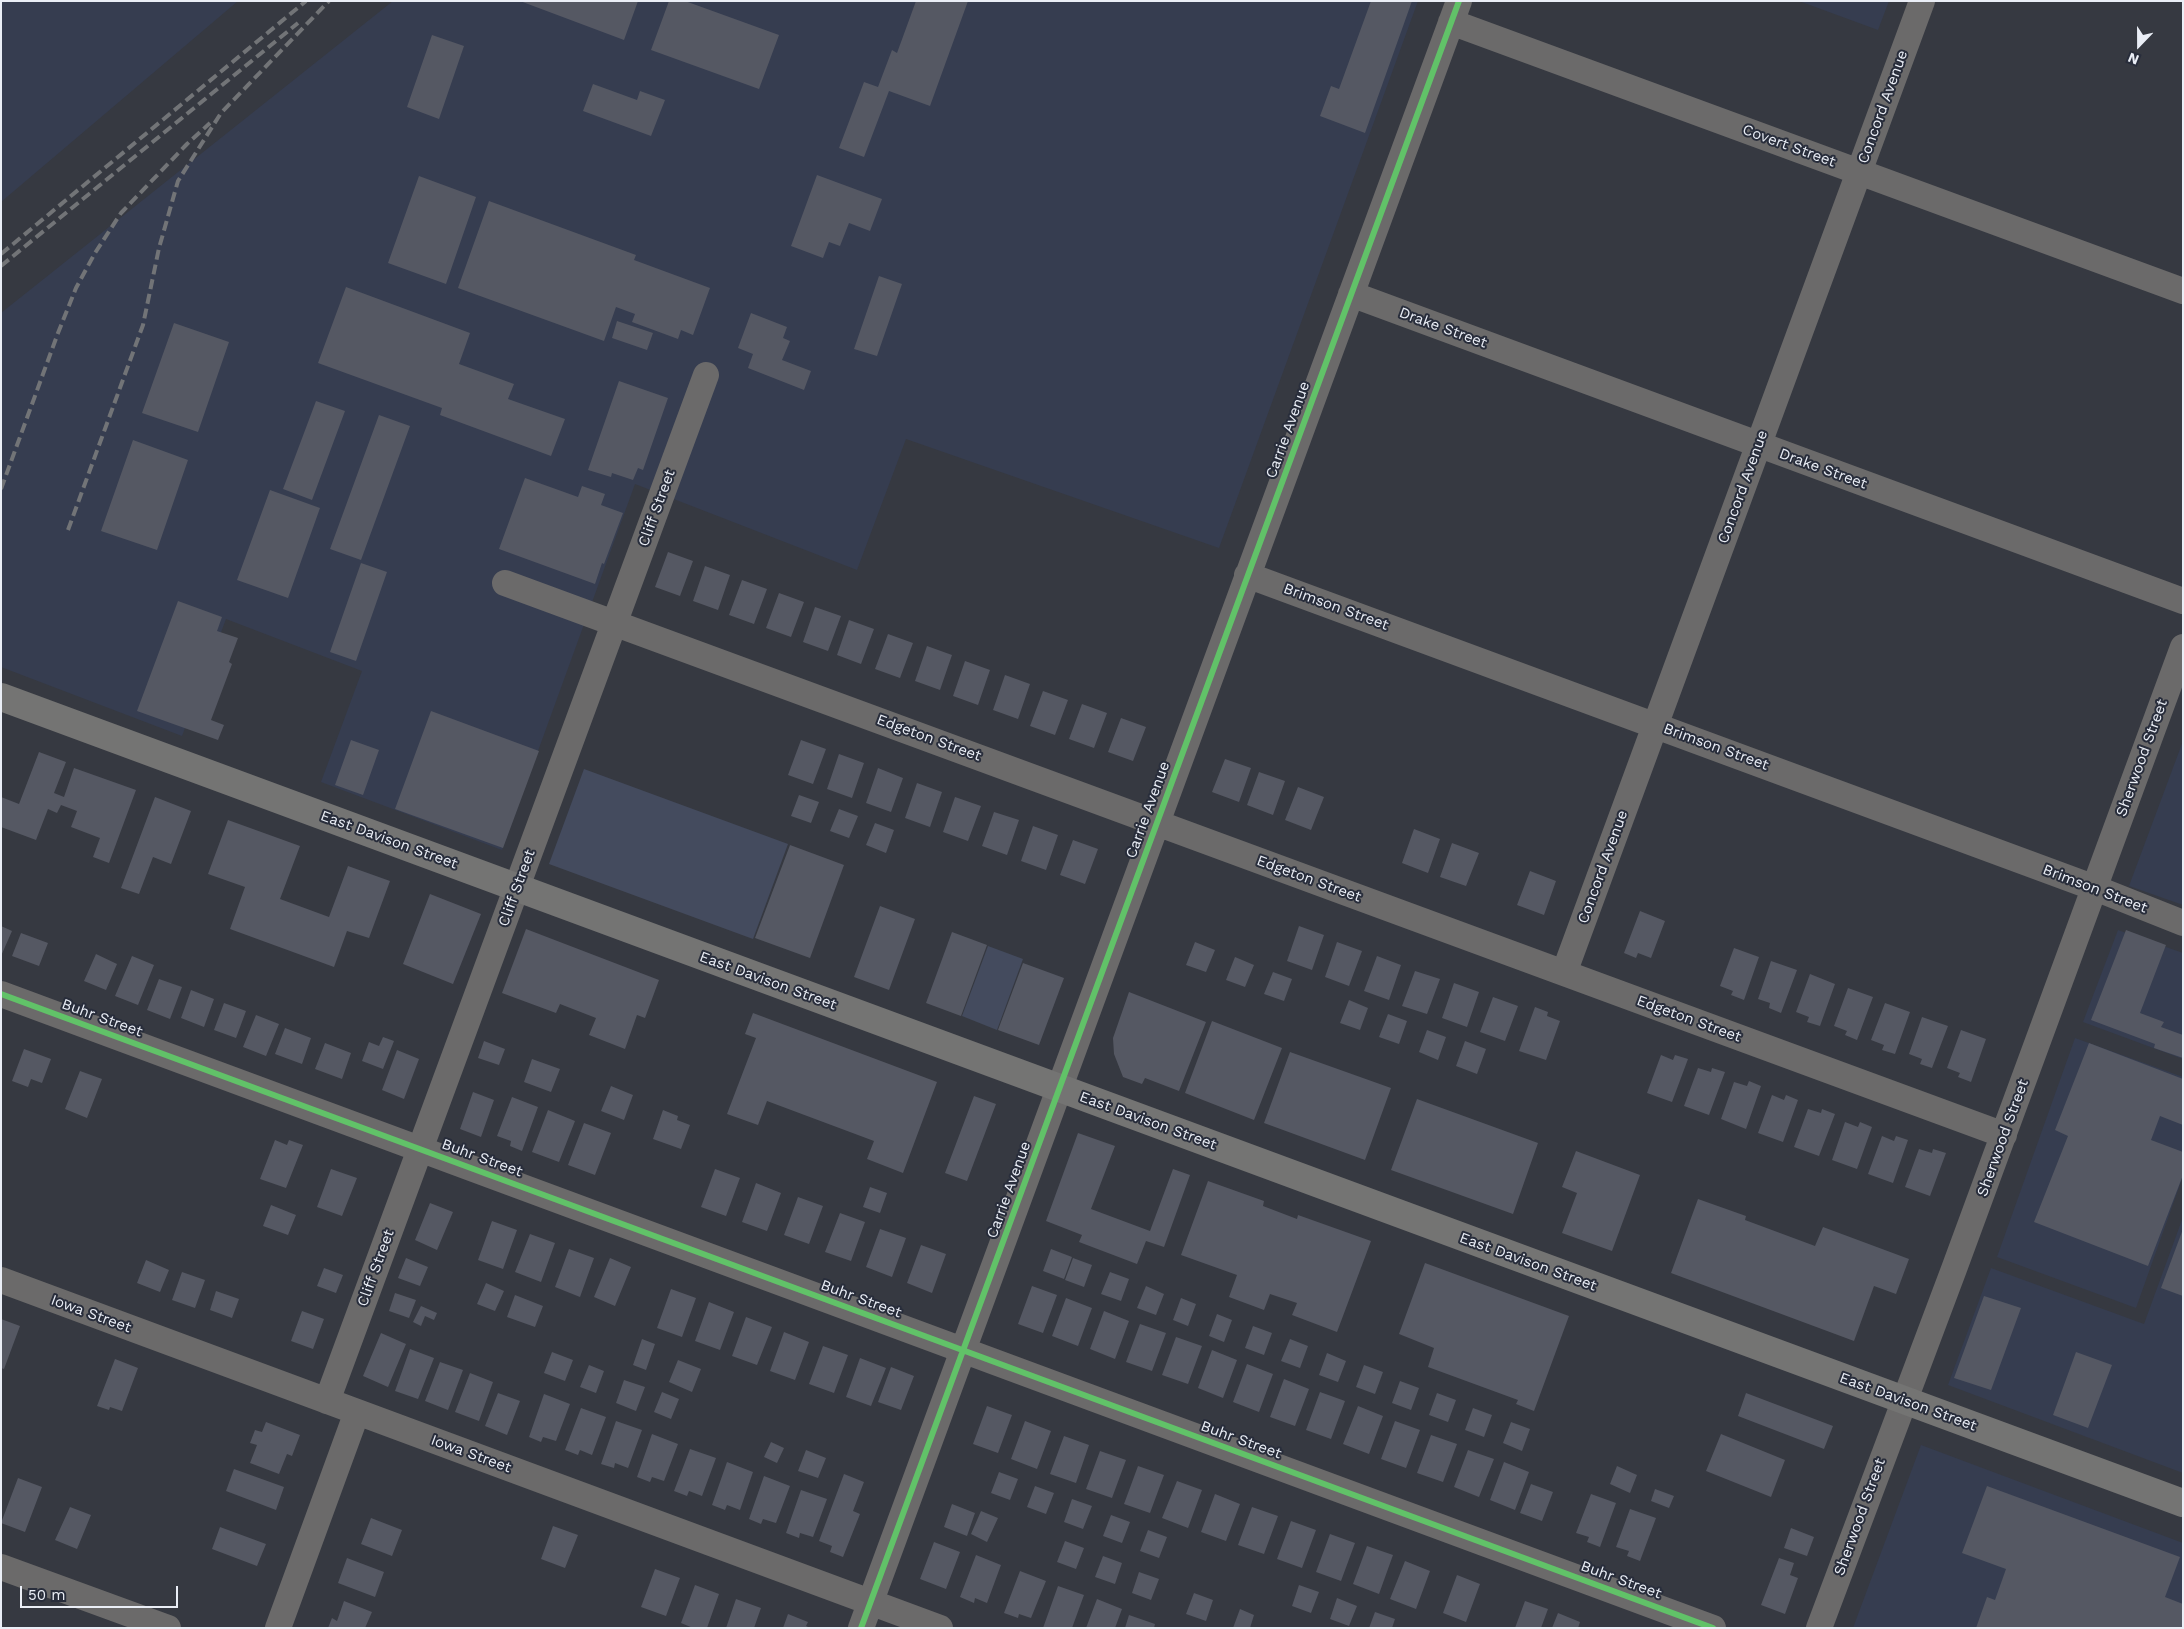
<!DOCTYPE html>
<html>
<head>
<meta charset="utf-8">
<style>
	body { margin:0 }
	#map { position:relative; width:2184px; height:1629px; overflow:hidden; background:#363941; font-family:"Work Sans",sans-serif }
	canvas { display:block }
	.frame { position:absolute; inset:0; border:2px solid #eaeef6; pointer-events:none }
	.north { position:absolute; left:2114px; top:20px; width:50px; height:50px; -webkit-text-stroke:4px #282d3b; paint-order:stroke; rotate:202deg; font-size:14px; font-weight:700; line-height:20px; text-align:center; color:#eaeef6 }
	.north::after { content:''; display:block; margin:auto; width:18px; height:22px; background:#eaeef6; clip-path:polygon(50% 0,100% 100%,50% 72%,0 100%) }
	.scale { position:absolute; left:20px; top:1586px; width:158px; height:22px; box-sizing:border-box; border:2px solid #eaeef6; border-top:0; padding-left:6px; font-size:15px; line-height:18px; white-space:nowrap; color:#eaeef6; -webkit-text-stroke:4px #282d3b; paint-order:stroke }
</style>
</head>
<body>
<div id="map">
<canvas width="2184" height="1629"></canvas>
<div class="frame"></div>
<div class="north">N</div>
<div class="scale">50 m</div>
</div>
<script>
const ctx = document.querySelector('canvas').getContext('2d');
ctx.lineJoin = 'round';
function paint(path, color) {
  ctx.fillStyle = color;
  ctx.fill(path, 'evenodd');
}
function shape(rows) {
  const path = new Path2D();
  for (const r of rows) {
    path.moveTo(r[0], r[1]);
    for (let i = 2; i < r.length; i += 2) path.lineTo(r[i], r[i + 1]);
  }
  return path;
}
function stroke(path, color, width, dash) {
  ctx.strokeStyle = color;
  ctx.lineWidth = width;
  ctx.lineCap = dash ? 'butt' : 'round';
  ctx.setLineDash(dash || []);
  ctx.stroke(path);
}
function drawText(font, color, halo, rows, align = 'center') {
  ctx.font = font + ' "Work Sans",sans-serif';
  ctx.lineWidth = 4;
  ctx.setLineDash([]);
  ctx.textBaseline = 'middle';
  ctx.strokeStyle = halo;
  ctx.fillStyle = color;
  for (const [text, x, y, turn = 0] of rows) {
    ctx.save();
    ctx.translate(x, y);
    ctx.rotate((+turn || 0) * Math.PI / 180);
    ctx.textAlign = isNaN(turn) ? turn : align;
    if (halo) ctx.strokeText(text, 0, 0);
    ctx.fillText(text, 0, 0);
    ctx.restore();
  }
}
paint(shape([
	[1,1,238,1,1,202],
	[393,1,1418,1,1219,548,906,439,857,570,635,484,502,850,321,782,362,671,226,619,182,736,1,667,1,313],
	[1799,1,1889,1,1878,30],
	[2183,741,2183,905,2129,886],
	[2118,930,2183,953,2183,1059,2083,1022],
	[2075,1038,2183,1077,2183,1176,2136,1308,1997,1257],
	[2183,1217,2183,1473,1948,1385,1991,1268,2144,1324],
	[1921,1445,2183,1543,2183,1628,1853,1628]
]), '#363d50');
paint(shape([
	[584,769,788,844,753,939,549,864],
	[988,946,1023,959,997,1030,962,1016]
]), '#444b5e');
paint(shape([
	[520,1,638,1,624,40],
	[669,1,685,1,779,35,759,89,651,50],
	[916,1,968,1,930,106,889,91,864,157,839,148,864,82,878,87,892,50,897,53],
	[1371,1,1412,1,1365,133,1320,116,1331,86,1339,89],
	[432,35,464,46,439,119,407,107],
	[593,84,637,100,640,91,665,100,651,136,583,111],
	[817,175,882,199,870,231,849,223,840,246,829,242,823,258,791,246],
	[419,176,476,197,446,284,388,263],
	[489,201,636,255,634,260,710,288,693,335,681,330,678,339,632,322,635,314,616,307,604,341,458,288],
	[879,276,902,284,877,356,854,349],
	[346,287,470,333,459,364,514,384,508,399,565,419,551,456,440,415,442,408,318,363],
	[751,313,787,327,783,338,790,341,782,360,811,371,804,390,748,368,753,354,738,348],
	[617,321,653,333,647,350,612,338],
	[174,323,229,342,198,432,142,413],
	[619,381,668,398,643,470,638,468,633,480,612,473,611,477,588,470],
	[316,401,345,411,312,500,283,489],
	[379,415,410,426,361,560,330,549],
	[133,440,188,460,157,550,101,531],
	[525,478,578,497,582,486,605,494,601,505,623,513,604,564,602,563,595,584,499,549],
	[270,490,320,508,288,598,237,580],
	[668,552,693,561,680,596,655,587],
	[361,563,387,572,356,661,330,652],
	[705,566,730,575,718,610,693,601],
	[742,580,767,589,754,624,729,615],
	[779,593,804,602,791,637,766,628],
	[178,601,222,617,217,631,238,638,229,662,232,664,211,720,224,725,218,740,137,711],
	[815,607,841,616,828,651,803,642],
	[849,620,874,629,861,664,837,655],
	[888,634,913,643,900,678,875,669],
	[927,646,952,655,940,690,915,681],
	[965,661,990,670,978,705,953,696],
	[1005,675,1030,684,1018,719,993,710],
	[1043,691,1068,700,1055,735,1030,726],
	[1082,704,1107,713,1094,748,1069,739],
	[431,711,539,751,503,848,395,809],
	[1121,718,1146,727,1133,761,1108,752],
	[351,740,379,750,363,795,335,785],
	[801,740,826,749,813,784,788,775],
	[39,752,66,762,54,793,64,797,74,768,136,790,109,863,93,857,100,838,71,827,77,811,61,805,57,813,48,809,36,840,1,827,1,797,19,804],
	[839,754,864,763,852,798,827,789],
	[1225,759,1251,768,1239,802,1212,792],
	[878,768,903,778,891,812,866,803],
	[1259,772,1285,781,1273,815,1247,805],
	[917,783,942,792,930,827,905,818],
	[1298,787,1324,797,1311,830,1285,820],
	[799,795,819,802,811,823,791,816],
	[155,797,191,811,171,864,153,857,139,894,121,888],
	[955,797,981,806,968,841,943,832],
	[839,809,858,816,849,838,830,831],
	[994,812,1019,820,1007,855,982,846],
	[228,820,300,846,280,899,329,917,348,866,390,881,369,938,347,931,334,967,230,929,245,887,208,874],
	[875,823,894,830,886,853,866,845],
	[1033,826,1058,835,1046,870,1021,861],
	[1414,829,1440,839,1428,873,1402,863],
	[1073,840,1098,849,1085,884,1060,875],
	[1452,843,1479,853,1466,886,1440,877],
	[790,845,844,865,810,958,755,938],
	[1530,871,1556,881,1544,915,1517,905],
	[430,894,481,914,453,984,403,964],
	[880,906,915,919,889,990,854,977],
	[1640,911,1665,921,1651,958,1638,953,1636,958,1624,953],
	[1,926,12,931,1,956],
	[1299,926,1324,935,1312,970,1287,961],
	[526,929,659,980,645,1018,637,1015,625,1049,589,1035,596,1018,560,1004,556,1013,502,993],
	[2126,930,2166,945,2140,1013,2164,1022,2161,1027,2183,1035,2183,1058,2154,1048,2155,1044,2091,1020],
	[952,932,987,945,961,1016,926,1003],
	[21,933,48,943,39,966,12,956],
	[1195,942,1215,950,1206,972,1186,965],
	[1337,942,1362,951,1349,986,1325,977],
	[1734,948,1759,957,1744,1000,1731,995,1733,991,1720,986],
	[96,954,117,964,106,990,84,981],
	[132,956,154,965,138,1005,115,996],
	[1377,956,1401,965,1389,1000,1364,991],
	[1235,957,1254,965,1245,987,1226,980],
	[1771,961,1797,970,1781,1013,1769,1008,1770,1003,1758,999],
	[1023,963,1064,978,1039,1045,998,1030],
	[1415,971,1440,979,1427,1014,1402,1006],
	[1273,972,1292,979,1284,1001,1264,994],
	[1810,974,1835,984,1820,1026,1807,1022,1809,1017,1796,1012],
	[159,979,182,987,170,1019,147,1010],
	[1454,983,1479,992,1467,1027,1442,1018],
	[1848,988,1873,997,1857,1040,1845,1035,1847,1031,1834,1026],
	[191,990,214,999,204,1027,181,1018],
	[1129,992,1206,1022,1179,1091,1145,1078,1142,1084,1123,1077,1114,1054,1113,1038],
	[1493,997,1518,1006,1505,1041,1480,1032],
	[1349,1000,1368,1008,1360,1030,1340,1023],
	[224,1003,246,1011,236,1038,214,1030],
	[1885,1003,1910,1012,1895,1054,1882,1050,1884,1045,1871,1040],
	[1535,1007,1548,1012,1547,1016,1560,1021,1546,1060,1519,1051],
	[753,1013,937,1082,903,1173,867,1159,874,1141,767,1101,758,1125,727,1114,756,1038,745,1034],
	[1388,1014,1407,1021,1399,1044,1379,1037],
	[256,1015,279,1024,266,1056,243,1047],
	[1922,1017,1948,1026,1932,1068,1920,1064,1922,1059,1909,1054],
	[1212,1021,1282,1048,1254,1120,1185,1093],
	[285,1028,311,1038,302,1064,275,1054],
	[1427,1030,1446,1037,1438,1060,1419,1052],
	[1961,1030,1986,1039,1971,1082,1958,1077,1960,1073,1947,1068],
	[383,1037,394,1041,383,1069,362,1061,369,1042,379,1046],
	[484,1041,505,1049,499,1065,478,1058],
	[1465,1041,1486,1049,1477,1074,1456,1066],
	[325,1043,351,1053,342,1079,315,1069],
	[2089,1043,2183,1079,2183,1125,2160,1116,2151,1140,2183,1152,2183,1175,2148,1266,2034,1222,2068,1136,2055,1130],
	[24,1049,51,1059,42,1083,31,1079,28,1087,12,1081],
	[397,1050,419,1059,404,1099,382,1090],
	[1290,1052,1391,1088,1365,1160,1264,1123],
	[1661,1055,1673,1060,1675,1055,1688,1059,1672,1102,1647,1093],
	[532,1059,560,1069,551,1092,524,1082],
	[1698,1068,1711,1072,1712,1068,1725,1072,1709,1115,1684,1106],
	[80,1071,102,1079,87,1118,65,1109],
	[1749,1081,1761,1086,1746,1129,1721,1119,1734,1082,1747,1086],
	[611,1086,633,1095,624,1120,601,1111],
	[473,1092,494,1100,481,1137,460,1129],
	[1772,1095,1784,1100,1786,1095,1798,1100,1783,1142,1758,1133],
	[974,1096,996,1104,967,1181,945,1173],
	[512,1097,538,1107,522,1151,510,1146,511,1141,497,1136],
	[1417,1099,1538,1143,1513,1214,1391,1170],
	[1808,1109,1821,1113,1822,1109,1835,1114,1819,1156,1794,1147],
	[548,1110,575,1121,559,1162,532,1152],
	[663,1110,678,1116,677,1120,690,1125,681,1149,653,1139],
	[1845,1122,1858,1127,1860,1122,1872,1127,1857,1169,1832,1160],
	[584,1123,611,1133,595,1175,568,1165],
	[1078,1133,1115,1146,1091,1209,1150,1231,1173,1169,1190,1175,1164,1247,1146,1241,1137,1264,1079,1242,1082,1235,1046,1221],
	[1882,1136,1894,1141,1896,1136,1908,1140,1893,1183,1868,1174],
	[275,1140,287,1145,289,1140,303,1145,286,1188,260,1179],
	[1919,1149,1932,1153,1933,1149,1946,1153,1930,1196,1905,1187],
	[1576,1151,1640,1175,1612,1251,1562,1233,1577,1193,1562,1187],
	[331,1169,357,1178,342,1216,317,1207],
	[715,1169,740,1178,726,1216,701,1207],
	[1208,1181,1264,1201,1263,1206,1297,1219,1298,1215,1371,1241,1337,1332,1292,1315,1297,1303,1270,1294,1264,1310,1229,1297,1237,1275,1181,1255],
	[756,1183,781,1193,767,1231,742,1222],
	[870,1187,887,1193,880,1213,863,1207],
	[798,1197,823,1206,809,1244,784,1235],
	[1698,1199,1746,1216,1745,1220,1815,1246,1823,1227,1909,1259,1896,1294,1874,1286,1854,1341,1671,1273],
	[430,1203,453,1212,437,1250,415,1240],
	[271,1205,296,1215,288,1235,263,1226],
	[840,1213,865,1222,851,1261,825,1252],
	[492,1221,517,1230,503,1269,478,1260],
	[880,1229,906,1238,892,1277,866,1267],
	[2183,1229,2183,1296,2161,1288],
	[530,1234,555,1243,541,1282,515,1272],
	[921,1245,946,1254,932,1293,907,1283],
	[569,1249,594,1258,580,1297,555,1287],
	[1051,1249,1072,1257,1064,1279,1043,1271],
	[406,1258,428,1267,420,1286,398,1278],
	[610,1258,631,1267,615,1306,594,1297],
	[1073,1258,1092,1265,1084,1287,1065,1280],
	[146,1260,169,1270,160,1292,137,1283],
	[1425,1263,1569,1316,1534,1411,1516,1404,1518,1400,1428,1367,1434,1348,1399,1334],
	[324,1268,343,1275,336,1293,317,1286],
	[182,1272,205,1280,195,1308,172,1300],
	[1110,1272,1129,1279,1121,1301,1101,1294],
	[486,1283,504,1291,495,1311,477,1304],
	[1032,1286,1057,1295,1043,1333,1018,1324],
	[1146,1286,1164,1294,1156,1315,1137,1308],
	[671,1289,696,1298,682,1337,657,1328],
	[216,1291,239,1299,232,1318,210,1310],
	[395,1293,416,1300,409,1318,389,1311],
	[515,1295,543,1306,535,1327,507,1317],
	[1984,1296,2021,1308,1991,1390,1954,1378],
	[1066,1298,1092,1308,1078,1346,1052,1336],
	[1181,1298,1196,1304,1188,1326,1173,1320],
	[709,1302,734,1312,720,1350,695,1341],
	[421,1306,437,1313,434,1320,425,1316,421,1326,413,1322],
	[302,1311,324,1319,313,1349,291,1341],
	[1104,1311,1129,1321,1115,1359,1090,1349],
	[1217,1314,1232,1320,1224,1342,1209,1336],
	[746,1317,772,1327,757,1365,732,1356],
	[1,1319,20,1326,4,1369,1,1368],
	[1140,1324,1166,1333,1152,1371,1126,1362],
	[1253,1326,1272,1333,1264,1355,1245,1348],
	[784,1332,809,1342,795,1380,770,1371],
	[381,1333,406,1344,388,1387,363,1376],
	[1176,1337,1202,1346,1188,1384,1162,1375],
	[642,1339,655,1344,646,1370,633,1365],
	[1290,1339,1308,1346,1300,1368,1281,1361],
	[823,1346,848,1355,834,1393,809,1384],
	[410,1349,434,1358,418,1399,395,1391],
	[1212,1350,1237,1360,1223,1398,1198,1388],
	[552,1352,573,1360,565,1381,544,1373],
	[2076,1352,2112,1365,2088,1428,2053,1415],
	[1327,1353,1346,1361,1338,1382,1319,1375],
	[860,1358,886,1368,871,1406,846,1397],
	[115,1359,138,1368,122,1411,110,1407,109,1410,97,1406],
	[678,1360,701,1369,692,1392,669,1382],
	[440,1362,463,1370,448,1410,425,1401],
	[1247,1364,1273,1374,1259,1412,1233,1402],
	[589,1365,604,1371,596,1393,580,1387],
	[1364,1365,1383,1372,1375,1394,1356,1387],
	[891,1367,914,1376,901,1410,878,1402],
	[470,1373,493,1382,479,1421,455,1412],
	[1284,1379,1309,1389,1295,1426,1270,1417],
	[624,1380,645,1387,636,1411,616,1403],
	[1400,1381,1419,1388,1411,1410,1392,1403],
	[662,1392,679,1399,671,1419,654,1412],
	[1320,1392,1345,1401,1331,1439,1306,1430],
	[498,1393,520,1401,507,1435,485,1426],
	[1437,1393,1456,1400,1448,1422,1429,1415],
	[1746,1393,1833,1426,1824,1449,1738,1416],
	[544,1394,570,1404,556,1441,543,1437,541,1442,529,1437],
	[987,1406,1012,1415,998,1453,973,1444],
	[1358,1406,1383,1416,1369,1454,1343,1444],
	[581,1408,606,1417,592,1455,580,1450,578,1455,565,1450],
	[1473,1408,1492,1415,1484,1437,1465,1430],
	[616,1421,642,1430,628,1468,615,1463,614,1468,601,1464],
	[1025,1421,1051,1431,1037,1469,1011,1459],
	[1395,1421,1420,1430,1406,1468,1381,1459],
	[266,1422,300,1435,292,1456,287,1454,279,1474,250,1463,257,1445,250,1443,255,1430,262,1432],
	[1511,1422,1530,1429,1522,1451,1503,1443],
	[652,1434,678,1444,664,1481,652,1477,650,1482,637,1477],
	[1721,1434,1785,1460,1771,1497,1706,1471],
	[1431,1435,1457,1444,1443,1482,1417,1473],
	[1064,1436,1089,1445,1076,1483,1050,1474],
	[771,1442,784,1448,777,1463,764,1457],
	[690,1449,716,1458,702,1496,689,1491,687,1496,674,1491],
	[806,1450,826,1458,818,1478,798,1471],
	[1468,1450,1494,1459,1479,1497,1454,1487],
	[1100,1451,1126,1460,1112,1498,1086,1489],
	[727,1462,753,1472,740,1510,727,1505,725,1510,712,1505],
	[1504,1462,1529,1472,1515,1510,1490,1500],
	[1138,1466,1164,1475,1150,1513,1124,1504],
	[1617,1466,1637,1475,1630,1493,1610,1484],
	[234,1469,284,1487,276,1510,226,1491],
	[999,1472,1018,1479,1010,1500,991,1493],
	[844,1474,864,1482,853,1511,860,1514,843,1557,830,1552,832,1546,819,1541],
	[764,1476,790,1486,776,1523,763,1519,761,1524,749,1519],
	[18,1478,42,1487,25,1532,1,1523],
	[1177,1481,1202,1490,1188,1528,1162,1518],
	[1531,1484,1553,1492,1542,1521,1520,1513],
	[1035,1486,1054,1493,1046,1514,1027,1507],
	[1987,1486,2180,1557,2165,1597,2183,1604,2183,1628,1976,1628,1987,1597,1995,1600,2006,1569,1962,1553],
	[1655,1489,1674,1496,1669,1508,1651,1501],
	[801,1490,827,1499,813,1537,800,1533,799,1538,786,1533],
	[1215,1494,1240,1504,1226,1541,1201,1532],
	[1591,1494,1616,1503,1600,1547,1587,1542,1589,1537,1576,1533],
	[1072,1499,1092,1506,1083,1529,1064,1522],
	[952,1504,975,1513,967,1536,944,1527],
	[70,1507,91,1515,77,1549,55,1540],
	[1252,1507,1278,1516,1264,1554,1238,1545],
	[1630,1509,1656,1518,1640,1561,1627,1556,1629,1551,1616,1547],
	[981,1511,998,1518,987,1542,971,1534],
	[1111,1515,1130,1522,1122,1543,1103,1536],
	[371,1518,402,1530,392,1556,361,1544],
	[1291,1521,1316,1530,1302,1568,1277,1559],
	[553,1526,578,1535,565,1568,541,1559],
	[220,1527,266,1544,257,1566,212,1549],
	[1791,1528,1814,1537,1807,1556,1784,1548],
	[1148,1530,1167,1537,1159,1558,1140,1551],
	[1330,1534,1355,1543,1341,1581,1316,1572],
	[1065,1541,1084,1548,1076,1569,1057,1562],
	[934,1542,960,1552,946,1589,920,1579],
	[1367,1546,1393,1555,1379,1594,1353,1584],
	[976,1555,1001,1565,987,1603,975,1598,974,1603,960,1597],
	[1103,1556,1122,1563,1115,1584,1095,1577],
	[347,1558,384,1572,375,1597,338,1583],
	[1779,1558,1794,1563,1790,1575,1798,1578,1785,1614,1761,1605],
	[1405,1561,1430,1571,1416,1609,1390,1599],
	[655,1569,680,1578,666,1616,641,1607],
	[1020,1571,1046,1581,1031,1618,1019,1614,1018,1618,1004,1613],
	[1139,1572,1159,1579,1151,1600,1132,1593],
	[1457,1575,1480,1584,1466,1622,1443,1613],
	[695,1585,719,1594,707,1628,693,1628,681,1623],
	[1299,1585,1319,1592,1311,1613,1292,1606],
	[1058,1586,1084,1595,1072,1628,1043,1628],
	[1194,1593,1213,1600,1206,1621,1186,1614],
	[1337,1598,1357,1606,1349,1626,1330,1619],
	[736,1599,761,1608,754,1628,726,1628],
	[1097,1599,1122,1609,1115,1628,1086,1628],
	[344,1601,372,1612,365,1628,328,1628,332,1618,337,1621],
	[1525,1601,1548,1609,1541,1628,1515,1628],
	[1240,1609,1254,1615,1250,1628,1233,1628],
	[1375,1612,1395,1619,1392,1628,1369,1628],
	[1558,1613,1580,1622,1578,1628,1552,1628],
	[788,1614,808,1622,806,1626,810,1628,783,1628],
	[1129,1615,1155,1624,1154,1628,1125,1628]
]), '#555863');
stroke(shape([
	[1451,22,2183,291],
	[1351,294,2183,601],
	[1247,575,2095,888,2183,923],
	[505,583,2004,1135],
	[1564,973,1922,1],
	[1,994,1713,1628],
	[1,1280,940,1628],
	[327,1401,706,375],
	[1,1567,168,1628],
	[278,1628,357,1412],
	[861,1628,1459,1],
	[1819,1628,1954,1269,2183,647]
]), '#6b6a6a', 26);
stroke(shape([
	[1,697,2183,1503]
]), '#747473', 28);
stroke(shape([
	[1,254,306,1],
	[1,266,298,23],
	[1,489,58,333,76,288,95,253,121,213,187,144,210,123],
	[68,530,143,325,159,248,178,181,221,113,329,1]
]), '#727477', 4, [10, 5]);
stroke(shape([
	[1,994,1713,1628],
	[861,1628,1459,1]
]), '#61c268', 6);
drawText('15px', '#eaeef6', '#282d3b', [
	["Concord Avenue",1883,107,-70],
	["Covert Street",1789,146,20],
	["Drake Street",1443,328,20],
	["Carrie Avenue",1288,430,-70],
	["Drake Street",1823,469,20],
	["Concord Avenue",1743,487,-70],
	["Cliff Street",657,508,-70],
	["Brimson Street",1336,607,20],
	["Edgeton Street",929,738,20],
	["Brimson Street",1716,747,20],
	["Sherwood Street",2142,758,-70],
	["Carrie Avenue",1148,810,-70],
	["East Davison Street",389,840,20],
	["Concord Avenue",1603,867,-70],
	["Edgeton Street",1309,879,20],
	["Cliff Street",517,888,-70],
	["Brimson Street",2095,889,21],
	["East Davison Street",768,981,20],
	["Buhr Street",102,1018,20],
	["Edgeton Street",1689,1019,20],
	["East Davison Street",1148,1121,20],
	["Sherwood Street",2003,1138,-70],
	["Buhr Street",482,1158,20],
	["Carrie Avenue",1009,1190,-70],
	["East Davison Street",1528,1262,20],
	["Cliff Street",376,1268,-70],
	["Buhr Street",861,1299,20],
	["Iowa Street",91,1314,20],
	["East Davison Street",1908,1402,20],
	["Buhr Street",1241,1440,20],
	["Iowa Street",471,1454,20],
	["Sherwood Street",1860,1517,-70],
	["Buhr Street",1621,1580,20]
]);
</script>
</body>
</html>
